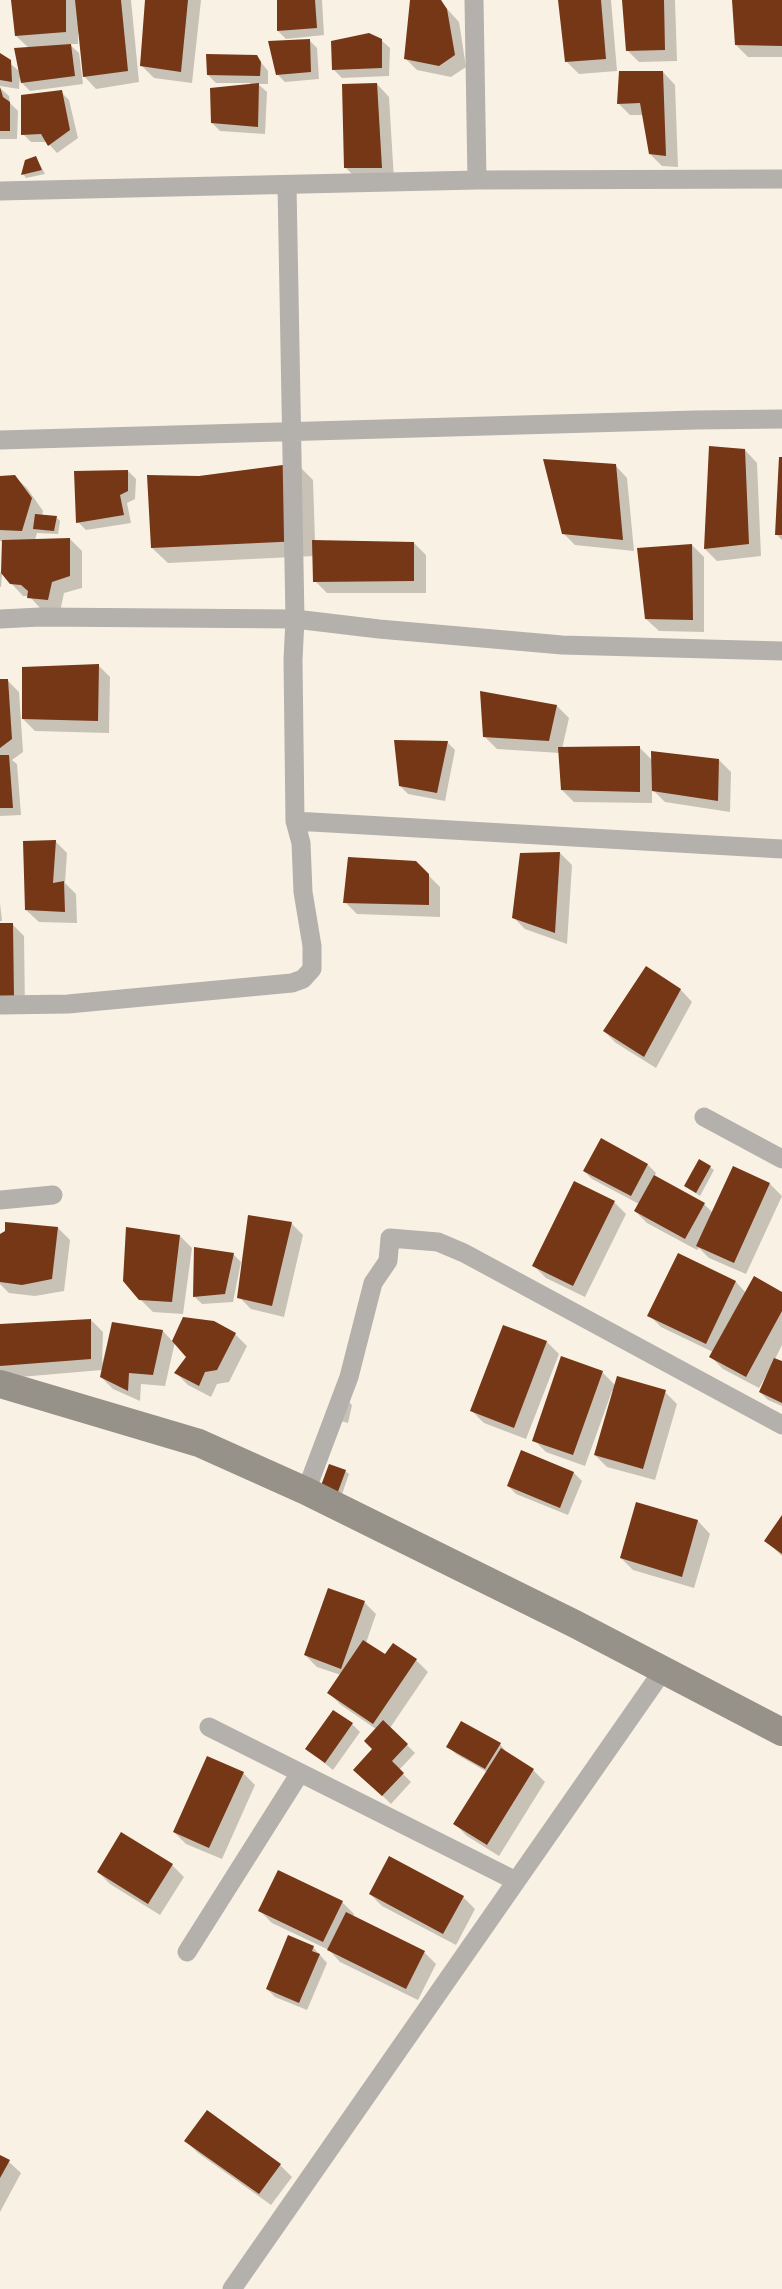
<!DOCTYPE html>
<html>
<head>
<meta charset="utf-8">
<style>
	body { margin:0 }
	canvas { display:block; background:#f9f1e4 }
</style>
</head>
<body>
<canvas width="782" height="2289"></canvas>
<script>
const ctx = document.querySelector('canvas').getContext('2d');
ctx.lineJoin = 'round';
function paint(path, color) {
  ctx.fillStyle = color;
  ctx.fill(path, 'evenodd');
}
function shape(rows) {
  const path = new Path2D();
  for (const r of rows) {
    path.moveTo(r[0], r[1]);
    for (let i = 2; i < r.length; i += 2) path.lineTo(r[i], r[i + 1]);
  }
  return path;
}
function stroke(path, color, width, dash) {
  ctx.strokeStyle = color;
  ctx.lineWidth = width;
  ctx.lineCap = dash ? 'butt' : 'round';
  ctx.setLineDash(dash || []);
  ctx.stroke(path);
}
paint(shape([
	[12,0,131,0,139,82,96,89,84,76,80,33,78,33,78,44,69,44,79,53,83,84,30,91,22,83,20,74,19,89,0,86,0,55,19,71,29,48,16,36],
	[146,0,201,0,192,83,154,78,142,66],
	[279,0,322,0,324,35,286,39,278,31],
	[412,0,439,0,459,22,466,67,451,77,417,70,405,58],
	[559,0,611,0,617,71,579,74,567,62],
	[623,0,675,0,677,61,639,62,627,50],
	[734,0,782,0,782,57,748,57,736,45],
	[309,40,317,48,319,79,285,82,277,74],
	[381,40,390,48,389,76,342,78,334,70],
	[256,56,268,71,268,84,258,84,267,92,265,134,220,131,212,123,251,83,216,83,208,75],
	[663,72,675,85,678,167,662,166,650,154,643,115,630,115,618,103],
	[377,84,389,97,394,180,357,179,345,167],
	[0,88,9,96,10,103,18,111,17,139,0,139],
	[61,92,69,100,78,138,57,153,47,142,31,142,23,134],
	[36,157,45,174,26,178,23,174],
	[745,450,757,463,761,556,717,561,705,549],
	[782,458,782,540,776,534],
	[298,465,313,480,315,541,414,543,426,555,426,593,327,593,315,581,314,556,168,563,152,548,199,478],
	[615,465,627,478,634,551,575,545,563,533],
	[128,471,136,479,135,499,127,503,131,523,86,530,78,522],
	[14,476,27,488,43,511,42,516,56,517,60,521,58,534,37,533,35,540,70,539,82,551,82,588,64,593,60,612,41,609,29,596,23,596,11,583,3,542,0,541,0,477],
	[692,545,704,557,704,632,659,631,646,619],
	[0,572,2,574,1,587,0,587],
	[98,665,110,677,109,733,35,731,23,719],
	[0,680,7,680,19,692,23,752,12,760,17,764,21,815,0,816],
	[557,706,569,718,562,749,640,748,652,760,719,760,731,772,730,812,665,802,652,789,652,803,574,802,562,790,560,753,497,749,485,737],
	[447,742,455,750,445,801,408,794,400,786],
	[55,841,67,853,65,883,76,894,77,923,39,922,26,910],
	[560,853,572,865,567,944,525,929,513,917],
	[415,862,440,887,440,917,357,914,345,902],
	[0,903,2,921,0,921],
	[0,924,12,924,24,936,25,1011,0,1011],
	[680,989,692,1002,656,1068,616,1043,604,1031],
	[601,1140,648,1165,656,1173,654,1177,704,1204,712,1212,733,1167,770,1184,782,1196,746,1274,709,1258,699,1248,697,1250,647,1223,635,1211,639,1204,592,1179,584,1171],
	[710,1167,714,1170,700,1196,685,1186],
	[614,1202,626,1214,585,1297,546,1278,534,1266],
	[6,1223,58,1228,70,1240,64,1291,35,1296,9,1293,0,1284,0,1236,6,1232],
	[291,1223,303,1235,284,1317,251,1309,239,1297],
	[180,1236,192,1248,183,1314,153,1312,140,1299],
	[233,1254,241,1262,233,1302,202,1304,194,1296],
	[678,1254,736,1282,746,1293,782,1293,782,1345,775,1359,782,1362,782,1406,768,1400,760,1392,767,1377,766,1376,759,1388,723,1369,711,1357,713,1352,661,1327,649,1315],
	[91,1320,103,1332,102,1364,113,1323,163,1331,173,1342,235,1334,247,1346,229,1382,217,1384,211,1397,188,1385,176,1373,187,1357,175,1342,165,1386,141,1384,140,1401,113,1389,101,1377,102,1370,8,1378,0,1370,0,1325],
	[504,1326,547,1342,559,1354,526,1439,484,1423,472,1411],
	[602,1372,615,1385,665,1392,677,1404,655,1480,607,1467,595,1455,614,1391,612,1391,585,1466,546,1452,534,1440],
	[348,1401,352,1405,348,1423,337,1420],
	[345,1471,349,1474,340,1500,324,1494],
	[574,1473,582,1481,568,1515,516,1494,508,1486],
	[637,1504,698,1521,710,1534,694,1588,633,1570,621,1558],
	[782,1518,782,1556,766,1541],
	[364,1602,376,1614,366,1643,385,1656,416,1660,428,1672,390,1728,415,1753,399,1770,411,1782,391,1804,363,1777,374,1749,376,1729,341,1705,329,1693,341,1675,317,1667,305,1655],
	[352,1724,360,1732,333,1770,307,1749],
	[500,1744,507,1753,533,1770,545,1782,499,1856,467,1836,455,1824,487,1772,456,1754,448,1746],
	[243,1773,255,1785,222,1859,186,1844,174,1832],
	[172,1865,184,1877,160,1915,110,1884,98,1872],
	[370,1894,463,1897,475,1909,456,1945,382,1906],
	[342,1902,354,1914,353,1917,424,1952,436,1964,418,2000,340,1962,329,1950,272,1923,260,1911],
	[313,1947,327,1963,307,2010,275,1997,267,1989],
	[186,2141,280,2165,292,2177,271,2205,198,2153],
	[0,2156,9,2162,21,2173,0,2212]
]), '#0003');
paint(shape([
	[11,0,66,0,66,32,15,36],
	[75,0,121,0,128,71,83,77],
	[145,0,188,0,181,72,140,66],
	[277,0,315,0,317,28,277,31],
	[410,0,441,0,447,9,455,55,439,66,404,59],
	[558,0,601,0,606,59,565,62],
	[622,0,664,0,665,50,626,51],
	[732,0,782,0,782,46,735,45],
	[369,33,382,39,382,68,332,70,331,41],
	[310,39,311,72,276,75,268,41],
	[71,44,75,76,21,83,14,48],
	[0,53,11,60,12,82,0,80],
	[206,54,257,55,261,62,260,76,207,75],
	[619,71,663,71,666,156,649,154,640,103,617,104],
	[259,83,258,127,211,123,210,88],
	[377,83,382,168,344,168,342,84],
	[0,87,3,97,10,102,10,131,0,131],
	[62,90,70,130,48,146,41,134,21,135,21,95],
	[36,156,42,170,21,175,25,160],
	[709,446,745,449,749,544,704,549],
	[779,457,782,457,782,535,775,535],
	[543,459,616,464,623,540,562,534],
	[298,463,301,541,151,548,147,475,199,476],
	[128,470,128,491,120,495,124,515,76,523,74,471],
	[15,475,32,498,22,531,0,530,0,476],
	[35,514,57,516,54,531,33,529],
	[70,538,70,576,52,582,48,600,27,598,28,591,21,585,10,584,1,573,2,540],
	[312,540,414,542,414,581,313,582],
	[692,544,693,620,645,619,637,548],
	[99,664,98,721,22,719,22,667],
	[0,679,8,679,12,739,0,748],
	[480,691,557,705,549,741,483,737],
	[394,740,448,741,437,793,399,786],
	[640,746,640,792,561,790,558,747],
	[651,751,719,759,718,801,652,791],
	[0,755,9,755,13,808,0,808],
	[56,840,53,883,64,881,65,912,25,910,23,841],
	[560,852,555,933,512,918,520,853],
	[348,857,416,861,429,874,429,905,343,903],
	[0,923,13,923,14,999,0,999],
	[646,966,681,989,644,1057,603,1031],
	[601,1138,648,1164,631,1196,583,1171],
	[699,1159,711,1166,696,1193,684,1186],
	[733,1166,770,1183,734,1263,696,1246],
	[654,1175,705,1203,685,1239,634,1211],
	[574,1181,615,1201,573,1286,532,1266],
	[248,1215,292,1222,272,1306,237,1298],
	[5,1222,58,1227,52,1279,22,1285,0,1282,0,1234,5,1231],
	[126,1227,180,1235,172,1302,139,1300,123,1281],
	[194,1247,234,1253,225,1294,193,1297],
	[678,1253,736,1281,706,1344,647,1316],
	[754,1276,782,1292,782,1311,746,1377,709,1357],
	[183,1317,214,1321,236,1333,217,1370,205,1372,199,1386,174,1373,186,1357,172,1341],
	[91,1319,91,1359,0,1366,0,1324],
	[112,1322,163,1330,153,1375,129,1373,128,1391,100,1377],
	[503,1325,547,1341,514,1428,470,1411],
	[561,1356,603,1371,573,1455,532,1441],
	[774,1358,782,1361,782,1403,759,1392],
	[617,1376,666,1390,643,1469,594,1455],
	[521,1450,574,1472,560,1508,507,1486],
	[329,1464,346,1470,336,1497,319,1491],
	[636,1502,698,1520,682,1577,620,1558],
	[782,1515,782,1554,764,1541],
	[328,1588,365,1601,341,1669,304,1655],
	[363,1640,385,1654,393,1643,417,1659,373,1724,327,1693],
	[333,1710,353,1723,325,1763,305,1749],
	[383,1720,408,1744,392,1761,404,1773,382,1796,353,1770,372,1749,364,1741],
	[461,1721,501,1743,485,1769,446,1747],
	[501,1748,534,1769,487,1845,453,1824],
	[207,1756,244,1772,209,1848,173,1832],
	[121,1832,173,1864,148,1904,97,1872],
	[389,1856,464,1896,443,1934,369,1894],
	[278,1870,343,1901,323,1942,258,1911],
	[346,1912,425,1951,406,1989,327,1950],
	[288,1935,314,1946,312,1951,320,1954,299,2003,266,1989],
	[207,2110,281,2164,259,2194,184,2141],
	[0,2155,10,2160,0,2178]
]), '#753715');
stroke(shape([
	[474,0,477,180],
	[0,191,477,180,782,179],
	[0,440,695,420,782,419],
	[0,619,40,617,295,619,379,629,562,645,782,651],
	[295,821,782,849],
	[0,1005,68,1004,292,983,303,979,312,969,312,946,303,892,301,843,295,821,293,660,295,619,287,185],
	[704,1117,782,1159],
	[0,1200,53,1195],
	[306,1491,349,1377,373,1283,388,1261,390,1238,438,1242,464,1253,782,1425],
	[209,1727,516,1881],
	[187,1952,300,1773],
	[232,2289,664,1669]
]), '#b4b0ab', 19);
stroke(shape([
	[0,1384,199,1443,306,1491,575,1624,782,1732]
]), '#969189', 28);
</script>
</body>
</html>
